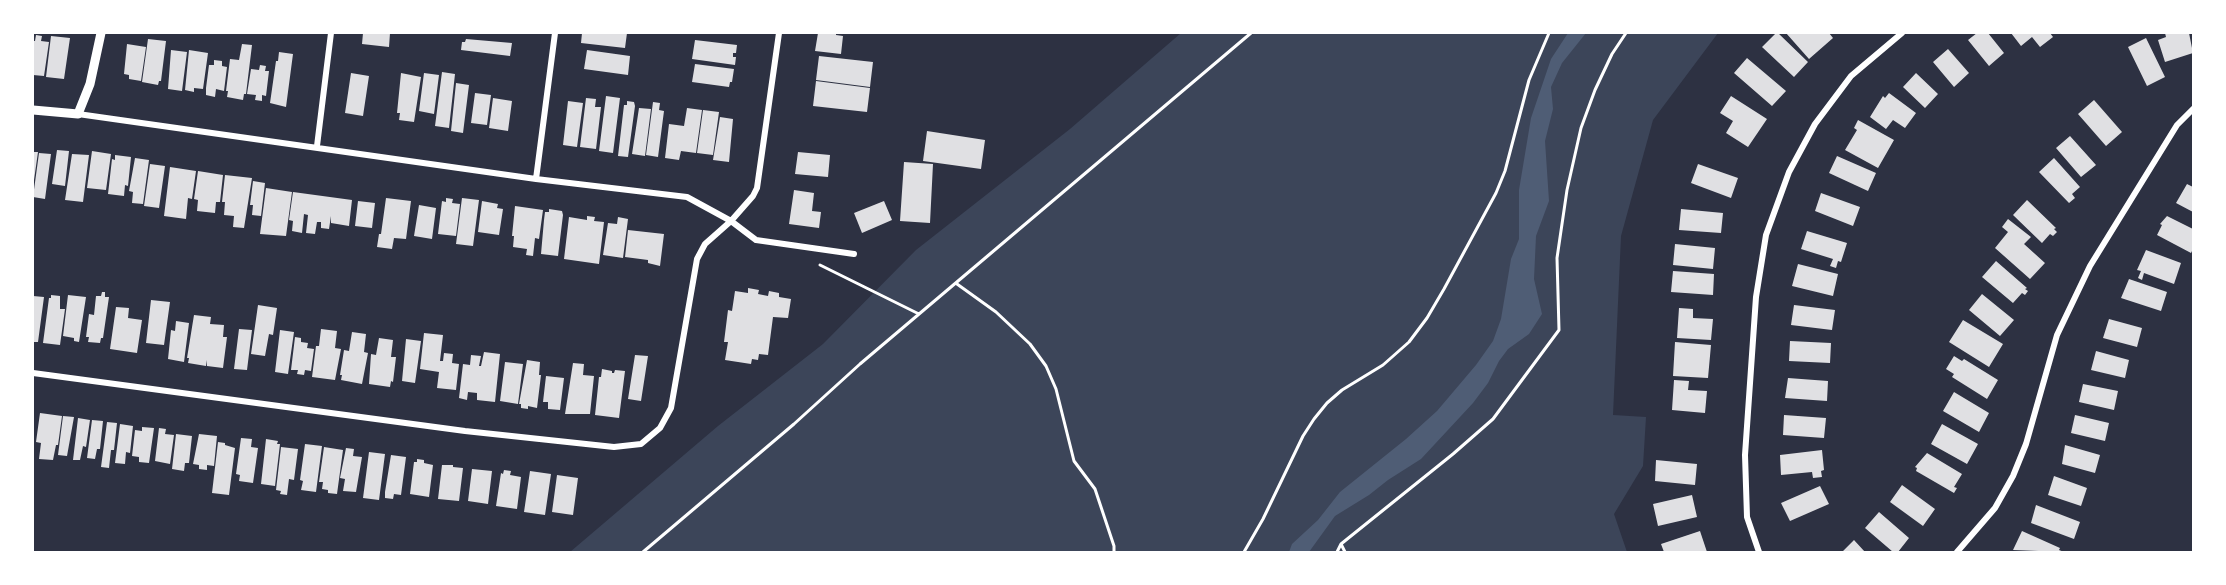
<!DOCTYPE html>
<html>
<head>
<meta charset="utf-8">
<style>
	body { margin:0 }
	#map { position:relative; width:2226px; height:585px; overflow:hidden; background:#2d3142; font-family:Arial,sans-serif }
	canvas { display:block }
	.frame { position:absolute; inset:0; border:34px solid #fff; pointer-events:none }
</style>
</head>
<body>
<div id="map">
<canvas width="2226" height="585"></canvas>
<div class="frame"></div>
</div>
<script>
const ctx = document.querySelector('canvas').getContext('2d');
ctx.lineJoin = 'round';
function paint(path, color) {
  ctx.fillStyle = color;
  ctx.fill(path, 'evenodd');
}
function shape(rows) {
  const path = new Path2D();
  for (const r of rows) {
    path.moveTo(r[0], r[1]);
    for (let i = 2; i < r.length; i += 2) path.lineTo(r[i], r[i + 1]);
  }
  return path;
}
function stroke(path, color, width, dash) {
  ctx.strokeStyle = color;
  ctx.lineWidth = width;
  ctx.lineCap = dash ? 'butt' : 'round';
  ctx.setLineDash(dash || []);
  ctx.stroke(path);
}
paint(shape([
	[1181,33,1718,33,1653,120,1621,236,1613,415,1646,417,1643,466,1614,514,1627,552,570,552,718,426,823,344,916,250,1070,129]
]), '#3c4559');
paint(shape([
	[1568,33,1586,33,1562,63,1551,87,1553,109,1545,141,1549,201,1536,236,1534,279,1542,314,1529,334,1508,349,1499,361,1488,383,1473,403,1421,459,1388,480,1369,495,1335,516,1309,552,1289,552,1292,544,1318,520,1340,492,1406,439,1437,411,1476,365,1493,341,1501,319,1511,259,1519,239,1519,190,1531,118,1551,59]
]), '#4f5d75');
paint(shape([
	[363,33,390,33,389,47,362,44],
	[582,33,627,33,625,48,581,43],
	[818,33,836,33,836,35,843,36,841,54,815,51],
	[1776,33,1778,33,1808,62,1794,77,1762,47],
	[1786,33,1829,33,1833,38,1809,59],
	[1977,33,1988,33,2004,53,1989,66,1968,40],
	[2011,33,2050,33,2053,37,2040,47,2032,37,2021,46],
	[2165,33,2189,33,2193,53,2165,62,2158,40,2166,37],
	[36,35,42,36,41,41,49,42,44,76,33,75,33,41,35,41],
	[51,36,70,38,64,79,46,77],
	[2146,38,2165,77,2147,86,2128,47],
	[148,39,166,41,161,81,159,81,158,85,142,82],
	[466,39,512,43,510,56,461,50,462,42,465,42],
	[695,40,737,45,736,53,733,53,733,57,736,57,735,65,692,59],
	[127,44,146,47,141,81,129,79,129,75,124,74],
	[242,44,252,45,246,94,244,94,243,100,227,97,228,91,226,91,230,59,239,60],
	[1948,49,1969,73,1954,87,1933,62],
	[171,50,187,52,182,91,168,89],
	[189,50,208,53,203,89,194,88,194,92,185,90],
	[587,50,630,56,628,75,584,69],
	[279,52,293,54,286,107,270,103,276,61,278,61],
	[819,56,873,62,870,87,816,80],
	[1747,58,1786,91,1772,106,1734,73],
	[214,60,222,61,222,66,227,67,224,91,216,89,215,97,206,95,206,88,209,65,214,65],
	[695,64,734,69,732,82,730,82,729,87,692,82],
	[260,65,266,66,265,71,269,71,266,96,262,95,262,101,255,100,256,95,247,94,251,69,259,70],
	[442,72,455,74,449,128,435,126],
	[351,73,369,76,363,116,345,113],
	[401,73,421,77,414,122,399,120,400,113,397,113],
	[424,73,439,75,434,114,419,111],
	[1916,73,1938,94,1925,108,1903,87],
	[816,81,870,88,867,112,813,106],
	[456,83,469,85,463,133,451,131],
	[475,93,491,95,487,125,471,123],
	[1889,93,1916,113,1905,128,1893,120,1886,129,1870,117,1883,96,1885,98],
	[606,96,620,98,613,153,599,151],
	[1731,96,1767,119,1748,147,1726,133,1733,121,1720,113],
	[493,98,512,101,508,131,489,128],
	[586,98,596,99,595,107,601,107,596,149,580,147],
	[2094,100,2122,132,2106,146,2078,114],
	[568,101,583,103,577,147,563,145],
	[627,101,634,102,635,106,628,157,618,156,624,105,627,105],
	[653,102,660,103,659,110,664,111,658,157,646,155],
	[639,108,651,109,645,156,632,154],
	[687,108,702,110,696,153,681,151,679,160,665,158,669,124,684,126],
	[703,110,719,112,713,155,697,153],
	[720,117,733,119,729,162,713,160],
	[1858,120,1894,140,1878,168,1845,150,1857,130,1854,128],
	[927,131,985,140,981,169,923,161],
	[2070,136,2096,165,2081,177,2056,148],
	[57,150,69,151,65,186,52,184],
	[92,151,111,154,106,190,87,188],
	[33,152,38,152,34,180,33,180],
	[798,152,830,155,828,177,795,174],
	[39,153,51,154,45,199,33,197],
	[72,154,89,155,83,202,65,200],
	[115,155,131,157,128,186,125,185,124,196,108,194,112,159,115,160],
	[1837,156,1876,173,1868,191,1829,173],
	[135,158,149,160,143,204,132,203,133,192,129,191],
	[2054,158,2080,187,2072,194,2075,198,2069,203,2039,172],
	[904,162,933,164,930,223,900,221],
	[150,164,165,166,159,208,144,206],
	[1698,164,1738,178,1731,198,1691,183],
	[170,167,196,171,192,199,188,198,186,219,164,216],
	[198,171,223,175,220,202,216,202,215,213,197,211,198,200,194,199],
	[225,175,252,178,244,228,233,227,234,216,224,215,225,202,222,202],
	[253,181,265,183,261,216,252,215,253,205,250,205],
	[2187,184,2193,187,2193,212,2176,203],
	[266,188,292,192,286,236,260,234],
	[794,190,814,193,812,211,821,212,819,228,789,224],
	[293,192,352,200,349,226,331,223,331,216,329,229,321,228,321,222,317,222,315,234,306,233,308,215,304,214,302,233,292,231,293,221,289,220],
	[1821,193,1860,207,1853,226,1815,211],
	[386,198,411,201,406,239,394,238,392,249,377,247,379,234,381,234],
	[446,198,453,199,452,203,460,204,456,236,438,234,442,201,446,202],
	[462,198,479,200,473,246,456,244],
	[2027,200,2056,228,2054,229,2057,232,2053,236,2050,234,2042,243,2013,215],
	[358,201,375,203,372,228,355,226],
	[482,201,498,204,497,208,503,209,499,235,478,232],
	[884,201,892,220,862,233,854,213],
	[419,205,436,208,432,239,414,236],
	[515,206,543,210,539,239,535,238,533,256,526,255,527,249,513,247,514,236,512,236],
	[549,209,562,211,563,215,558,256,541,254,544,220,545,212,549,212],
	[1681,209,1723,213,1721,233,1679,230],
	[587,216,595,217,594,221,604,222,599,264,564,259,569,217,587,220],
	[2167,216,2193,229,2193,249,2191,253,2157,235,2162,225,2160,224],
	[618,217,628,219,623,258,603,255,608,223,617,224],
	[2008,219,2031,237,2024,244,2045,263,2030,279,1995,248,2008,232,2002,227],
	[628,230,664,234,660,266,648,263,648,260,625,257],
	[1807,231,1847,243,1841,262,1838,261,1836,268,1830,266,1833,259,1801,249],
	[1675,244,1715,248,1713,269,1673,265],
	[2146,250,2181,263,2174,284,2144,273,2142,280,2138,278,2141,271,2137,270],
	[1996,261,2027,288,2025,289,2028,291,2025,295,2022,293,2013,303,1982,277],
	[1798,264,1838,274,1833,296,1792,286],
	[1673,271,1714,274,1713,295,1671,292],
	[2129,279,2167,292,2161,311,2121,298],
	[748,288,759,290,758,294,768,296,769,291,779,293,779,297,791,299,788,318,773,317,768,355,759,354,758,360,752,359,751,364,725,360,728,342,724,342,728,310,732,311,735,291,748,293],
	[102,292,105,292,105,297,109,297,103,338,101,338,100,343,88,342,89,337,86,337,89,314,94,315,96,296,101,296],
	[1982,294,2014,320,2000,336,1969,310],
	[51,295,60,296,60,309,65,309,60,345,43,343,49,298,51,298],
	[68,295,86,297,79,342,74,341,74,338,63,336],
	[33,296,44,297,38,342,33,342],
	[151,300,170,302,164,345,146,343],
	[258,305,277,308,273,335,269,334,265,356,251,354],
	[1794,305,1835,310,1832,330,1791,325],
	[116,307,129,308,128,318,142,320,137,353,110,349],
	[1679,308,1693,309,1693,318,1713,319,1711,340,1677,338],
	[194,315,211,317,210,324,224,325,223,337,227,337,223,368,207,366,206,360,206,366,188,363,189,358,187,358],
	[2109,319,2142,328,2137,347,2103,338],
	[1963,320,2003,344,1989,367,1949,342],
	[176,321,189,323,184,362,168,359,171,330,175,331],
	[239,329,252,330,247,370,234,369],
	[321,329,337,331,335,348,341,349,335,380,312,377,316,346,319,346],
	[280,330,294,332,288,374,275,372],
	[352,332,366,334,364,352,368,353,362,384,341,380,342,375,340,375,344,350,349,351],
	[424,333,443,335,440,361,443,361,444,353,453,354,452,363,459,364,456,390,437,388,439,372,420,369],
	[295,337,301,338,301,342,308,343,307,348,314,349,311,371,305,370,304,375,297,374,298,370,291,370],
	[379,338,393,340,391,357,396,357,393,382,391,381,390,387,369,384,371,354,376,355],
	[406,339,421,341,415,383,402,381],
	[1790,341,1831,343,1830,363,1789,361],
	[1675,342,1711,345,1708,378,1673,376],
	[2096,351,2129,360,2125,378,2091,370],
	[484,352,500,354,495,402,477,400,477,393,468,392,467,400,459,398,463,364,470,365,471,355,481,356,479,366,481,366],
	[635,355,648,356,641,401,628,399],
	[1954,356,1962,361,1964,359,1998,380,1987,399,1952,377,1954,374,1946,369],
	[527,360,540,362,539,375,541,375,537,408,528,406,528,409,521,408,521,404,519,404],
	[505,362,523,364,518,404,500,401],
	[573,363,584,364,583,375,594,376,590,414,565,414],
	[602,369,612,371,612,373,614,373,615,370,625,371,619,418,595,415,599,377,601,377],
	[546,376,564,378,560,410,548,409,548,402,543,402],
	[1788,378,1828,381,1827,401,1785,398],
	[1674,380,1689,381,1688,390,1707,391,1705,413,1672,410],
	[2083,384,2118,391,2114,410,2079,402],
	[1954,392,1989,413,1979,432,1943,411],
	[40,413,62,416,58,445,56,445,53,460,39,459,41,443,36,442],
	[1784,415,1826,418,1824,438,1783,435],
	[2075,415,2109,423,2105,441,2071,433],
	[63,416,74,417,67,456,58,455],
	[78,418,90,420,86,447,83,446,80,460,73,460],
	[92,420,103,421,100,449,97,449,95,459,87,458],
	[107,422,117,423,114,450,111,450,109,468,101,467],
	[120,424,133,426,130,453,126,452,125,464,115,463],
	[1942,424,1978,444,1967,464,1931,444],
	[142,427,154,428,149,463,139,462,139,457,132,456,135,430,142,431],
	[159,428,166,429,165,434,174,435,170,464,155,461],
	[176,434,192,436,189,463,185,463,184,471,172,469],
	[199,434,217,436,214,466,207,465,207,470,199,469,199,465,193,464],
	[241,438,252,439,251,447,258,448,253,483,239,481,240,475,236,474],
	[266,439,278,441,277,444,280,444,275,486,261,484],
	[218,442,225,443,225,445,235,448,229,495,212,493],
	[305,444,322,446,316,492,301,490,303,481,300,480],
	[2065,445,2100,455,2095,473,2062,464],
	[281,447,298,449,294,480,289,479,287,495,280,494,281,491,276,490],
	[324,447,343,450,337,494,328,493,328,490,322,489,323,482,319,482],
	[346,448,354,449,353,456,362,457,356,492,343,491,345,479,340,478],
	[1822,450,1824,470,1821,471,1822,477,1813,478,1812,472,1781,475,1780,455],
	[369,452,385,454,379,500,363,498],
	[1927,453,1962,474,1954,487,1957,488,1954,493,1916,471,1917,468,1915,467],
	[391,455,406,457,401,495,394,494,393,499,385,498,385,492],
	[417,459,424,460,424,463,433,465,429,497,410,494,414,462,417,462],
	[1656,460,1697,464,1695,485,1655,481],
	[442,465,453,465,453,467,463,468,459,501,438,499],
	[472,469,492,471,488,504,468,501],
	[504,470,511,471,510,475,521,477,517,509,496,506,501,473,503,474],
	[530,471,551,474,545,515,524,512],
	[557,475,578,478,573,515,552,512],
	[2054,476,2087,488,2081,506,2048,495],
	[1902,485,1935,509,1923,526,1890,502],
	[1820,486,1829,504,1790,521,1781,503],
	[1692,495,1697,517,1658,526,1653,504],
	[2036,505,2080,522,2074,539,2031,523],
	[1879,512,1909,538,1898,552,1893,552,1865,528],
	[1700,531,1707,552,1664,552,1661,544],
	[2022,531,2060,548,2059,550,2064,552,2013,550],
	[1854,540,1865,552,1842,552]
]), '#e0e0e3');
stroke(shape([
	[820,265,919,314],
	[957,284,996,312,1030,344,1046,366,1056,389,1074,461,1095,489,1114,546,1114,552],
	[1341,544,1345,552],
	[643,552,794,424,860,364,1251,33],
	[1244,552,1263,519,1303,436,1314,419,1327,403,1342,390,1383,365,1409,342,1427,318,1444,289,1496,193,1505,171,1529,80,1549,33],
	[1337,552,1341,544,1453,454,1493,419,1559,330,1557,258,1567,190,1581,128,1595,90,1612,54,1626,33]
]), '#fff', 3);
stroke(shape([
	[78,114,536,179,687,197,731,221,756,240,854,254],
	[317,146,331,33],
	[536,179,555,33],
	[33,373,465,431,614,447,641,444,660,428,671,408,697,259,705,244,731,221,753,196,757,188,779,33],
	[1759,552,1747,517,1745,455,1756,297,1766,235,1789,172,1815,124,1851,76,1902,33],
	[1957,552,1995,508,2013,476,2026,444,2057,335,2090,266,2177,125,2193,109]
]), '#fff', 6);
stroke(shape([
	[33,110,78,114,90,84,101,33]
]), '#fff', 9);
</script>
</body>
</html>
